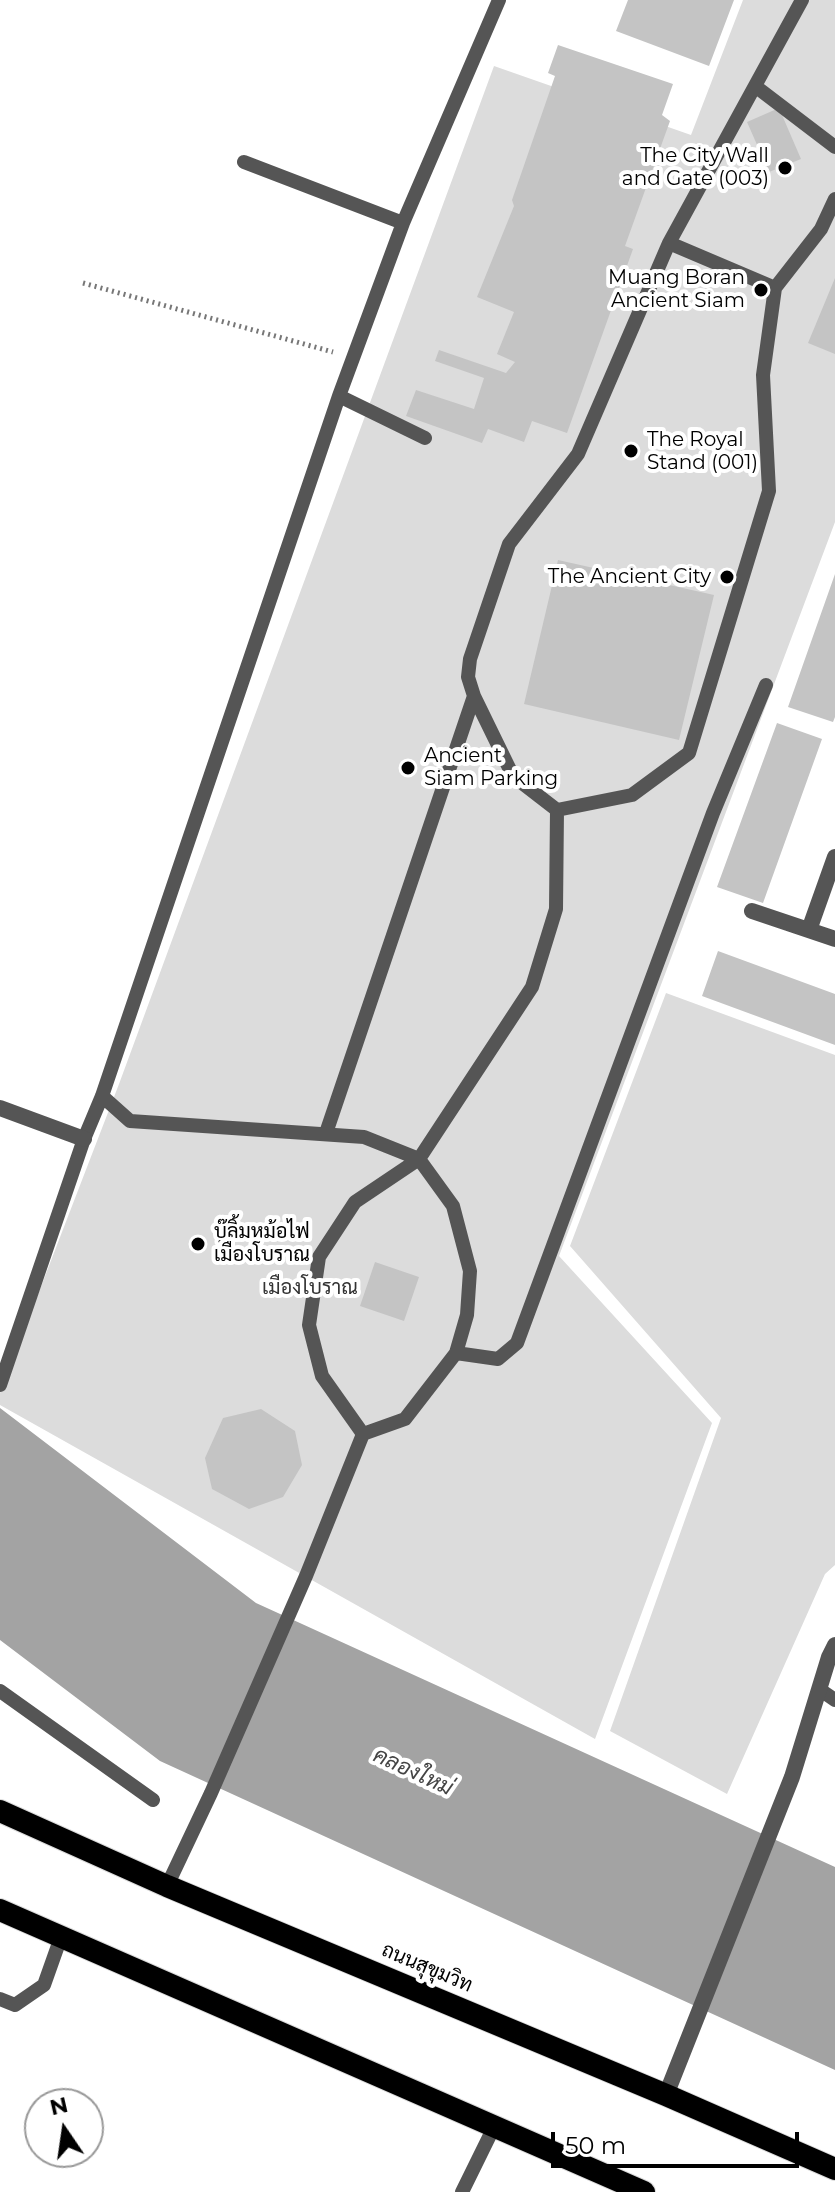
<!DOCTYPE html>
<html>
<head>
<meta charset="utf-8">
<style>
	body { margin:0 }
	#map { position:relative; width:835px; height:2192px; overflow:hidden; background:#fff; font-family:Montserrat,sans-serif }
	canvas { display:block }
	.north { position:absolute; left:24px; top:2088px; width:80px; height:80px; box-sizing:border-box; background:#fff; border:2px solid #999; border-radius:50%; rotate:347deg; font-size:22px; font-weight:700; line-height:32px; text-align:center; color:#000 }
	.north::after { content:''; display:block; margin:auto; width:28px; height:36px; background:#000; clip-path:polygon(50% 0,100% 100%,50% 72%,0 100%) }
	.scale { position:absolute; left:551px; top:2132px; width:248px; height:36px; box-sizing:border-box; border:4px solid #000; border-top:0; padding-left:10px; font-size:24px; line-height:28px; white-space:nowrap; color:#000; -webkit-text-stroke:6px #fff; paint-order:stroke }
</style>
</head>
<body>
<div id="map">
<canvas width="835" height="2192"></canvas>
<div class="north">N</div>
<div class="scale">50 m</div>
</div>
<script>
const ctx = document.querySelector('canvas').getContext('2d');
ctx.lineJoin = 'round';
function paint(path, color) {
  ctx.fillStyle = color;
  ctx.fill(path, 'evenodd');
}
function shape(rows) {
  const path = new Path2D();
  for (const r of rows) {
    path.moveTo(r[0], r[1]);
    for (let i = 2; i < r.length; i += 2) path.lineTo(r[i], r[i + 1]);
  }
  return path;
}
function stroke(path, color, width, dash) {
  ctx.strokeStyle = color;
  ctx.lineWidth = width;
  ctx.lineCap = dash ? 'butt' : 'round';
  ctx.setLineDash(dash || []);
  ctx.stroke(path);
}
function drawText(font, color, halo, rows, align = 'center') {
  ctx.font = font + ' Montserrat,Sarabun,sans-serif';
  ctx.lineWidth = 8;
  ctx.setLineDash([]);
  ctx.textBaseline = 'middle';
  ctx.strokeStyle = halo;
  ctx.fillStyle = color;
  for (const [text, x, y, turn = 0] of rows) {
    ctx.save();
    ctx.translate(x, y);
    ctx.rotate((+turn || 0) * Math.PI / 180);
    ctx.textAlign = isNaN(turn) ? turn : align;
    if (halo) ctx.strokeText(text, 0, 0);
    ctx.fillText(text, 0, 0);
    ctx.restore();
  }
}
paint(shape([
	[743,0,835,0,835,522,559,1256,712,1423,595,1739,0,1405,0,1393,119,1084,494,66,691,135],
	[666,993,835,1055,835,1565,825,1574,727,1794,610,1731,721,1418,570,1246]
]), '#dcdcdc');
paint(shape([
	[0,1408,256,1603,835,1867,835,2070,160,1761,0,1640]
]), '#a3a3a3');
paint(shape([
	[628,0,734,0,709,66,616,31],
	[558,45,673,84,662,115,670,121,625,246,633,249,567,433,532,421,524,442,488,429,482,443,406,416,416,390,474,409,484,378,435,361,439,350,506,373,515,362,497,354,514,312,477,297,514,206,512,200,555,76,548,73],
	[779,108,801,159,769,172,747,122],
	[835,278,835,354,808,343],
	[558,560,714,595,679,740,524,704],
	[835,574,835,717,833,722,788,707],
	[777,723,822,739,763,903,717,887],
	[718,951,835,994,835,1045,702,996],
	[375,1262,419,1277,404,1321,360,1306],
	[261,1409,295,1431,302,1465,283,1497,249,1509,212,1489,205,1458,223,1418]
]), '#c4c4c4');
const trunk = shape([
	[0,1811,167,1886,666,2095,835,2169],
	[0,1910,644,2192]
]);
stroke(trunk, '#dbdbdb', 24);
stroke(shape([
	[83,283,333,352]
]), '#777', 5, [2, 4]);
stroke(shape([
	[755,86,835,147],
	[244,162,403,223],
	[669,243,802,0],
	[775,288,669,243,578,454,509,544,470,659,468,677,474,696,513,776,557,810,632,795,689,753,769,491,763,375,775,288,821,229,835,199],
	[339,396,425,438],
	[102,1096,130,1121,364,1137,419,1159,453,1206,470,1271,467,1315,456,1353,405,1419,363,1434,306,1576,211,1793,167,1886],
	[326,1133,474,696],
	[456,1353,498,1359,517,1343,713,813,766,685],
	[0,1385,84,1139,102,1096,339,396,403,223,499,0],
	[363,1434,322,1376,309,1325,319,1257,355,1202,419,1159,532,987,556,909,557,810],
	[819,1689,835,1700],
	[0,1691,153,1800],
	[0,1999,15,2005,44,1985,61,1937],
	[462,2192,494,2127]
]), '#555', 14);
stroke(shape([
	[752,911,835,939],
	[809,930,835,857],
	[0,1108,84,1139],
	[666,2095,792,1777,829,1657,835,1645]
]), '#555', 16);
stroke(trunk, '#000', 22);
for (const [x, y, r, color] of [
	[785,168,8,"#000"],
	[761,290,8,"#000"],
	[631,451,8,"#000"],
	[727,577,8,"#000"],
	[408,768,8,"#000"],
	[198,1244,8,"#000"]
]) {
  const dot = new Path2D();
  dot.arc(x, y, r, 0, 2 * Math.PI);
  ctx.fillStyle = color;
  ctx.fill(dot);
  stroke(dot, '#fff', 3);
}
drawText('20px', '#000', '#fff', [
	["The City Wall",769,156],
	["and Gate (003)",769,179],
	["Muang Boran",745,278],
	["Ancient Siam",745,301],
	["The Royal",647,440,"left"],
	["Stand (001)",647,463,"left"],
	["The Ancient City",711,577],
	["Ancient",424,756,"left"],
	["Siam Parking",424,779,"left"],
	["บู๊ลิ้มหม้อไฟ",214,1232,"left"],
	["เมืองโบราณ",214,1255,"left"]
], 'right');
drawText('20px', '#333', '#fff', [
	["เมืองโบราณ",310,1288]
]);
drawText('20px', '#000', '#fff', [
	["ถนนสุขุมวิท",427,1968,23]
]);
drawText('italic 22px', '#444', '#fff', [
	["คลองใหม่",413,1772,25]
]);
</script>
</body>
</html>
